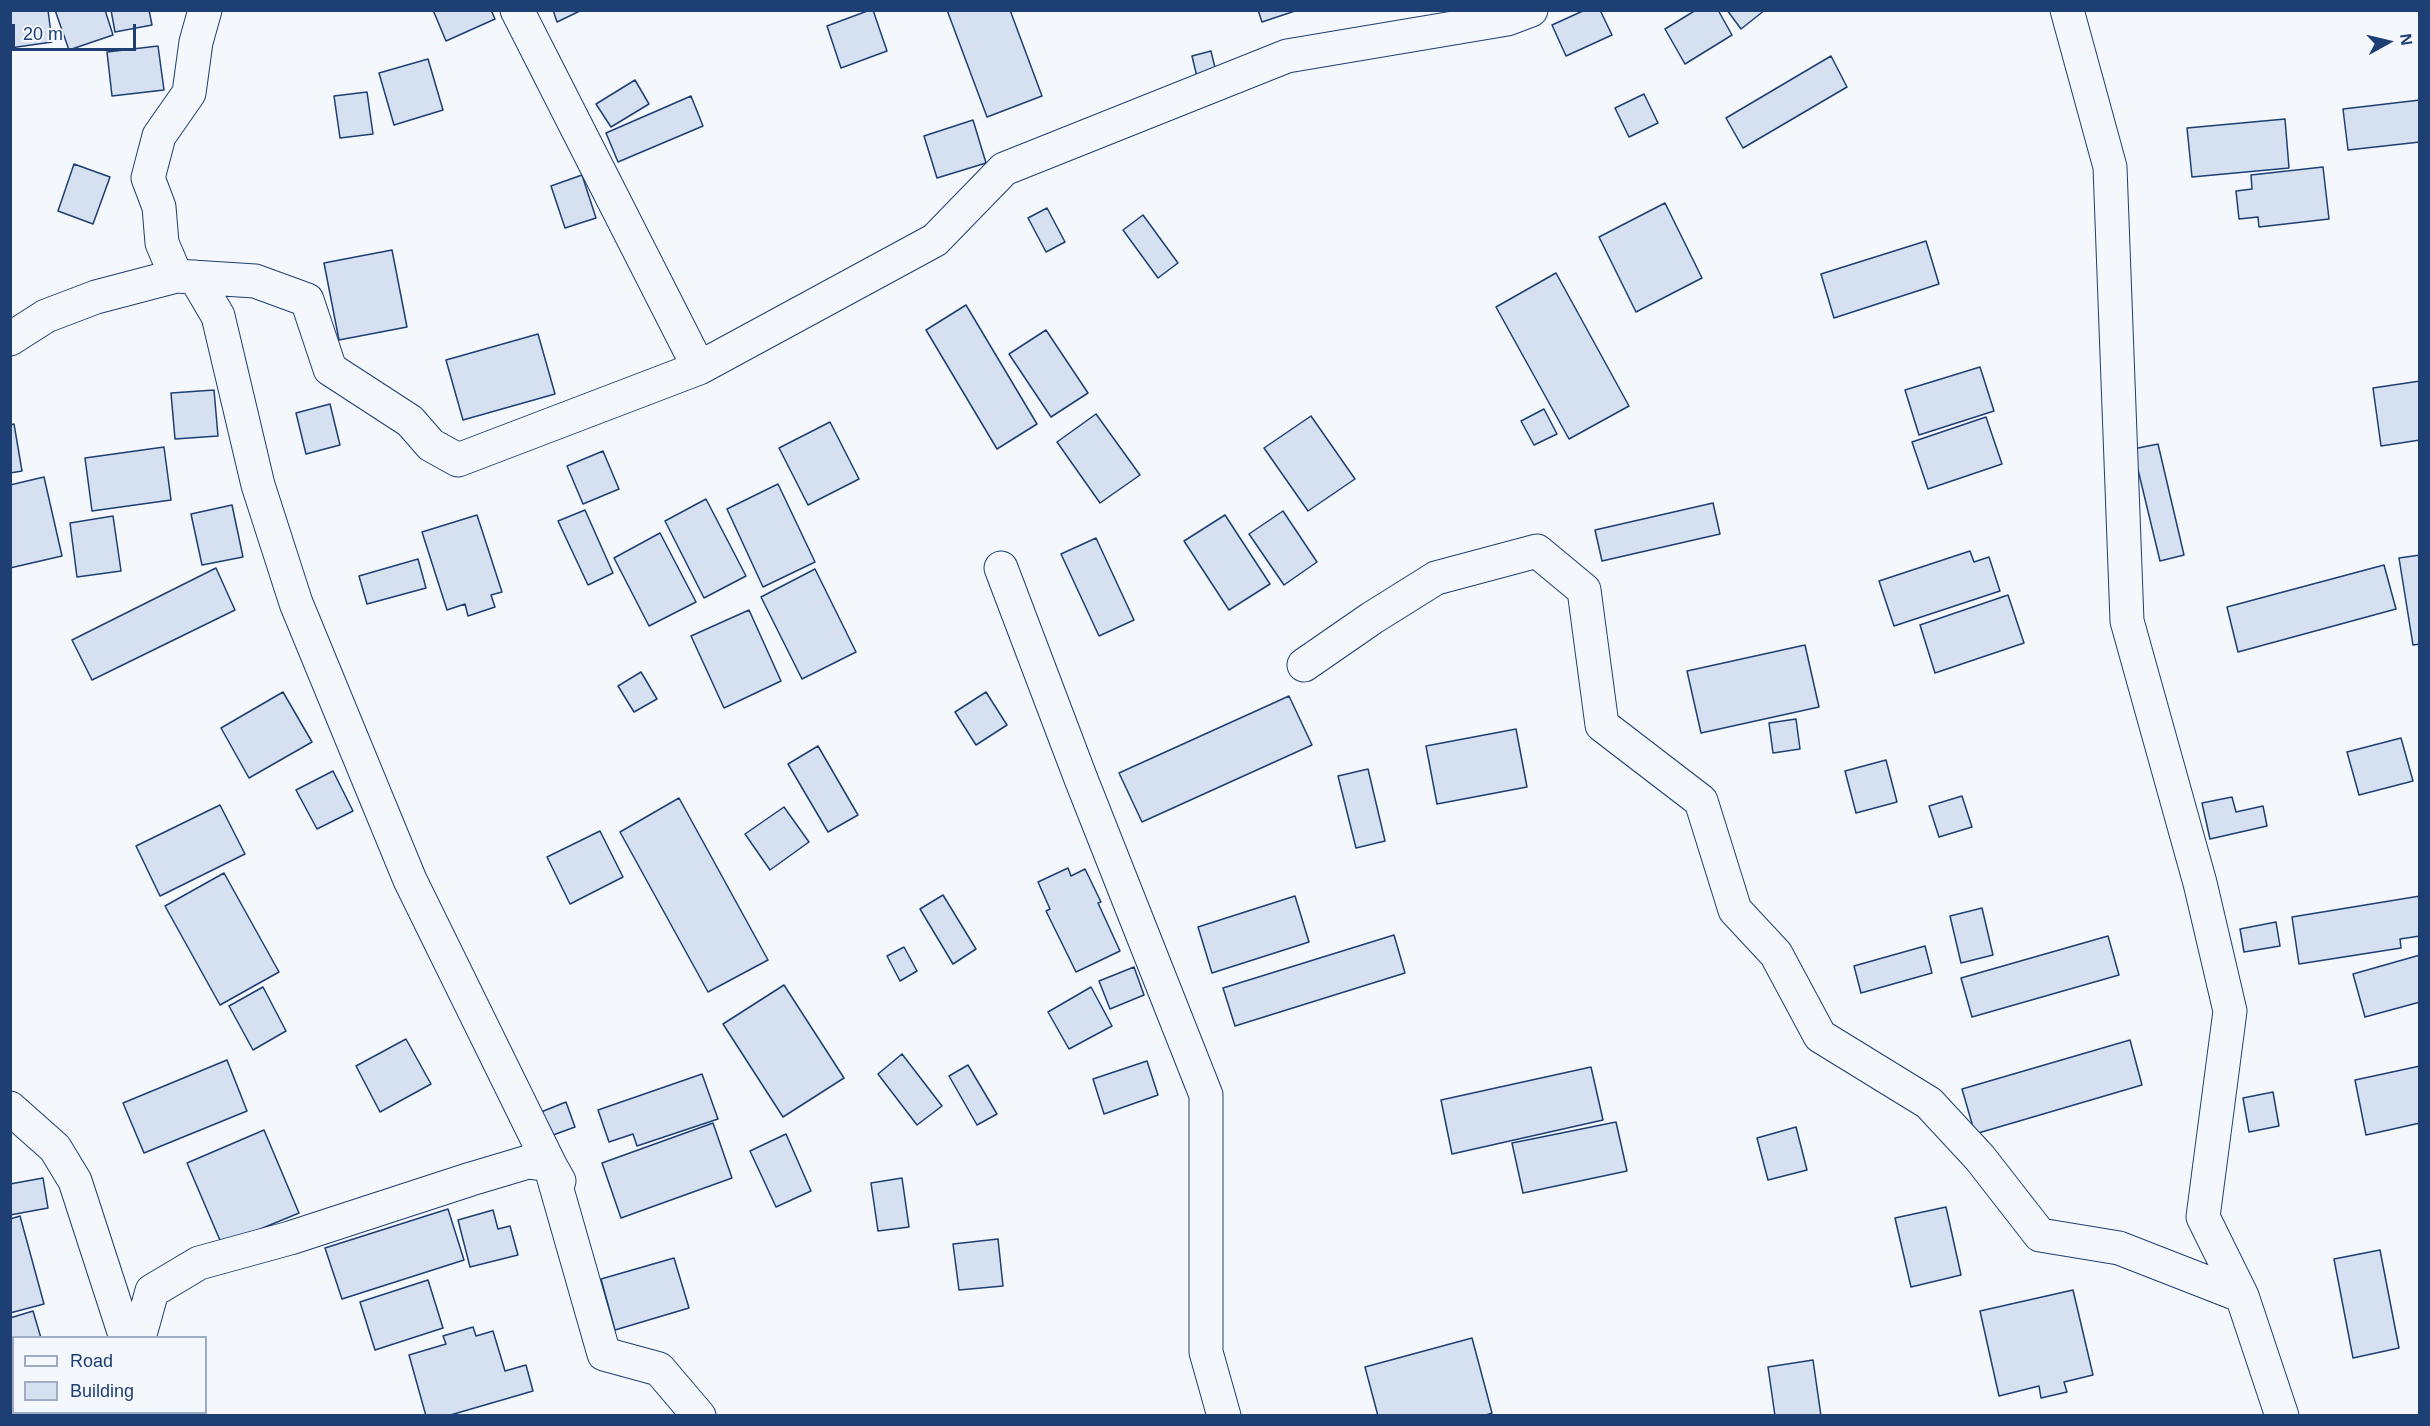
<!DOCTYPE html>
<html>
<head>
<meta charset="utf-8">
<style>
	body { margin:0 }
	#map { position:relative; width:2430px; height:1426px; overflow:hidden; background:#f4f7fb; font-family:Arial,sans-serif }
	canvas { display:block }
	.frame { position:absolute; inset:0; border:12px solid #1d3f73; pointer-events:none }
	.legend { position:absolute; left:12px; top:1336px; width:195px; height:78px; box-sizing:border-box; background:#f4f7fb; border:2px solid #9eadc5; margin:0; padding:8px 10px; list-style:none; font-size:18px; color:#1d3f73 }
	.legend li { display:flex; align-items:center; gap:12px; height:30px }
	.legend b { width:30px; border:2px solid #9eadc5 }
	.north { position:absolute; left:2358px; top:12px; width:60px; height:60px; -webkit-text-stroke:4px #f4f7fb; paint-order:stroke; rotate:82deg; font-size:16px; font-weight:700; line-height:24px; text-align:center; color:#1d3f73 }
	.north::after { content:''; display:block; margin:auto; width:21px; height:27px; background:#1d3f73; clip-path:polygon(50% 0,100% 100%,50% 72%,0 100%) }
	.scale { position:absolute; left:12px; top:24px; width:124px; height:27px; box-sizing:border-box; border:3px solid #1d3f73; border-top:0; padding-left:8px; font-size:18px; line-height:21px; white-space:nowrap; color:#1d3f73; -webkit-text-stroke:4px #f4f7fb; paint-order:stroke }
</style>
</head>
<body>
<div id="map">
<canvas width="2430" height="1426"></canvas>
<div class="frame"></div>
<ul class="legend">
<li><b style="height:8px;background:#f4f7fb"></b>Road</li>
<li><b style="height:16px;background:#d5e0f0"></b>Building</li>
</ul>
<div class="north">N</div>
<div class="scale">20 m</div>
</div>
<script>
const ctx = document.querySelector('canvas').getContext('2d');
ctx.lineJoin = 'round';
function paint(path, color) {
  ctx.fillStyle = color;
  ctx.fill(path, 'evenodd');
}
function shape(rows) {
  const path = new Path2D();
  for (const r of rows) {
    path.moveTo(r[0], r[1]);
    for (let i = 2; i < r.length; i += 2) path.lineTo(r[i], r[i + 1]);
  }
  return path;
}
function stroke(path, color, width, dash) {
  ctx.strokeStyle = color;
  ctx.lineWidth = width;
  ctx.lineCap = dash ? 'butt' : 'round';
  ctx.setLineDash(dash || []);
  ctx.stroke(path);
}
const building = shape([
	[10,10,48,10,52,42,10,48,10,10],
	[55,10,105,10,113,35,69,50,55,10],
	[111,10,149,10,152,25,115,32,111,10],
	[433,10,491,10,495,19,446,41,433,10],
	[553,10,582,10,557,22,553,10],
	[870,10,873,10,887,51,841,68,827,26,870,10],
	[947,10,1010,10,1042,96,987,117,947,10],
	[1258,10,1298,10,1262,22,1258,10],
	[1585,10,1600,10,1612,35,1566,56,1552,25,1585,10],
	[1696,10,1718,10,1732,35,1685,64,1665,29,1696,10],
	[1727,10,1765,10,1741,29,1727,10],
	[158,46,164,90,112,96,107,52,158,46],
	[1211,51,1216,72,1197,77,1192,56,1211,51],
	[1831,56,1847,87,1743,148,1726,118,1831,56],
	[428,59,443,110,394,125,379,73,428,59],
	[635,80,649,104,611,127,596,104,635,80],
	[367,92,373,134,340,138,334,96,367,92],
	[1644,94,1658,123,1629,137,1615,108,1644,94],
	[691,96,703,126,618,162,606,133,691,96],
	[2420,100,2420,142,2348,150,2343,109,2420,100],
	[2285,119,2289,168,2192,177,2187,128,2285,119],
	[973,120,986,163,937,178,924,136,973,120],
	[74,164,110,177,93,224,58,211,74,164],
	[2323,167,2329,219,2259,227,2258,217,2239,219,2236,191,2252,189,2251,175,2323,167],
	[582,175,596,218,565,228,551,186,582,175],
	[1665,203,1702,278,1636,312,1599,237,1665,203],
	[1047,208,1065,242,1046,252,1028,218,1047,208],
	[1143,215,1178,263,1158,278,1123,230,1143,215],
	[1926,241,1939,284,1834,318,1821,274,1926,241],
	[392,250,407,327,339,340,324,263,392,250],
	[1556,273,1629,406,1569,439,1496,307,1556,273],
	[966,305,1037,424,997,449,926,330,966,305],
	[1046,330,1088,393,1051,417,1009,354,1046,330],
	[538,334,555,394,463,420,446,360,538,334],
	[1980,367,1994,411,1919,435,1905,390,1980,367],
	[2420,381,2420,440,2381,446,2373,388,2420,381],
	[214,390,218,436,175,439,171,393,214,390],
	[330,404,340,445,306,454,296,413,330,404],
	[1544,409,1557,434,1534,445,1521,421,1544,409],
	[1096,414,1140,475,1100,503,1057,442,1096,414],
	[1311,416,1355,479,1308,511,1264,448,1311,416],
	[1986,417,2002,464,1928,489,1912,442,1986,417],
	[830,422,859,479,808,505,779,448,830,422],
	[14,424,22,471,10,473,10,425,14,424],
	[2158,444,2184,555,2160,561,2133,449,2158,444],
	[164,447,171,500,92,511,85,458,164,447],
	[603,451,619,489,583,504,567,466,603,451],
	[44,477,62,556,10,568,10,485,44,477],
	[778,484,815,562,763,587,727,509,778,484],
	[706,499,746,576,704,598,665,521,706,499],
	[1713,503,1720,534,1602,561,1595,530,1713,503],
	[232,505,243,557,202,565,191,514,232,505],
	[585,510,613,573,588,585,558,521,585,510],
	[1283,511,1317,562,1284,585,1249,534,1283,511],
	[477,515,502,592,491,595,495,607,468,616,465,604,447,610,422,532,477,515],
	[1225,515,1270,584,1229,610,1184,541,1225,515],
	[113,516,121,571,77,577,70,523,113,516],
	[660,533,696,602,649,626,614,558,660,533],
	[1096,538,1134,620,1099,636,1061,554,1096,538],
	[1970,551,1974,562,1989,557,2000,591,1894,626,1879,581,1970,551],
	[2420,555,2420,644,2413,645,2399,558,2420,555],
	[418,559,426,588,367,604,359,576,418,559],
	[2384,565,2396,609,2238,652,2227,607,2384,565],
	[216,568,235,610,92,680,72,640,216,568],
	[815,569,856,652,802,679,761,597,815,569],
	[2008,595,2024,643,1935,673,1920,625,2008,595],
	[749,610,781,681,724,708,691,636,749,610],
	[1805,645,1819,707,1701,733,1687,671,1805,645],
	[641,672,657,699,634,712,618,686,641,672],
	[283,692,312,742,249,778,221,728,283,692],
	[986,692,1007,725,976,745,955,712,986,692],
	[1289,696,1312,745,1142,822,1119,773,1289,696],
	[1796,719,1800,749,1773,753,1769,723,1796,719],
	[1516,729,1527,787,1437,804,1426,746,1516,729],
	[2401,738,2413,781,2359,795,2347,752,2401,738],
	[818,746,858,815,828,832,788,764,818,746],
	[1886,760,1897,802,1856,813,1845,771,1886,760],
	[1368,769,1385,841,1356,848,1338,776,1368,769],
	[333,771,353,811,317,829,296,790,333,771],
	[1962,796,1972,827,1939,837,1929,806,1962,796],
	[2232,797,2236,812,2263,806,2267,826,2210,839,2202,803,2232,797],
	[679,798,768,960,708,992,620,832,679,798],
	[220,805,245,854,160,896,136,846,220,805],
	[784,807,809,842,770,870,745,834,784,807],
	[600,831,623,877,570,904,547,857,600,831],
	[1068,868,1071,876,1085,869,1101,902,1098,903,1120,951,1076,972,1046,911,1050,909,1038,882,1068,868],
	[224,873,279,972,220,1005,165,906,224,873],
	[943,895,976,949,953,964,920,909,943,895],
	[1295,896,1309,942,1212,973,1198,927,1295,896],
	[2420,896,2420,936,2400,939,2401,948,2299,964,2292,917,2420,896],
	[1982,908,1993,955,1961,963,1950,916,1982,908],
	[2276,922,2280,946,2244,952,2240,929,2276,922],
	[1394,935,1405,973,1235,1026,1223,988,1394,935],
	[2108,936,2119,975,1972,1017,1961,978,2108,936],
	[1925,946,1932,973,1861,993,1854,966,1925,946],
	[904,947,917,971,900,981,887,956,904,947],
	[2420,955,2420,1002,2365,1017,2353,974,2420,955],
	[1134,967,1144,995,1110,1009,1099,981,1134,967],
	[784,985,844,1078,783,1117,723,1024,784,985],
	[263,987,286,1031,253,1050,229,1006,263,987],
	[1091,987,1112,1026,1069,1049,1048,1012,1091,987],
	[406,1039,431,1084,380,1112,356,1066,406,1039],
	[2130,1040,2142,1085,1975,1134,1962,1089,2130,1040],
	[902,1054,942,1106,917,1125,878,1074,902,1054],
	[227,1060,247,1111,144,1153,123,1103,227,1060],
	[1147,1061,1158,1095,1104,1114,1093,1079,1147,1061],
	[968,1065,997,1114,977,1125,949,1076,968,1065],
	[2420,1066,2420,1123,2366,1135,2355,1080,2420,1066],
	[1591,1067,1603,1120,1452,1154,1441,1100,1591,1067],
	[702,1074,718,1119,637,1146,633,1134,609,1142,598,1110,702,1074],
	[2273,1092,2279,1126,2249,1132,2243,1098,2273,1092],
	[566,1102,575,1127,545,1138,536,1114,566,1102],
	[1616,1122,1627,1171,1523,1193,1512,1143,1616,1122],
	[713,1123,732,1178,621,1218,602,1163,713,1123],
	[1796,1127,1807,1170,1768,1180,1757,1138,1796,1127],
	[264,1130,299,1213,222,1245,187,1163,264,1130],
	[786,1134,811,1191,776,1207,750,1151,786,1134],
	[43,1178,48,1208,10,1215,10,1184,43,1178],
	[902,1178,909,1227,878,1231,871,1183,902,1178],
	[1946,1207,1961,1275,1911,1287,1895,1218,1946,1207],
	[448,1209,464,1260,342,1299,325,1248,448,1209],
	[493,1210,498,1229,510,1226,518,1255,470,1267,458,1220,493,1210],
	[20,1216,44,1304,10,1313,10,1219,20,1216],
	[998,1239,1003,1286,959,1290,953,1244,998,1239],
	[2380,1250,2399,1348,2353,1358,2334,1259,2380,1250],
	[674,1258,689,1308,615,1330,601,1279,674,1258],
	[428,1280,443,1328,375,1350,360,1302,428,1280],
	[2073,1290,2093,1375,2064,1382,2067,1392,2041,1398,2039,1386,1999,1396,1980,1311,2073,1290],
	[33,1311,41,1338,14,1338,14,1378,10,1379,10,1318,33,1311],
	[473,1327,476,1336,493,1331,505,1371,526,1365,533,1391,447,1416,426,1416,409,1355,446,1344,443,1336,473,1327],
	[1472,1338,1492,1413,1483,1416,1378,1416,1365,1367,1472,1338],
	[1813,1360,1821,1416,1775,1416,1768,1367,1813,1360],
	[10,1387,14,1387,14,1412,27,1412,10,1416,10,1387]
]);
paint(building, '#d5e0f0');
stroke(building, '#1d3f73', 1.5);
const minor = shape([
	[517,10,699,368],
	[2067,10,2110,167,2127,621,2200,883,2230,1011,2203,1217,2242,1296,2282,1416],
	[176,276,162,243,159,207,148,178,159,136,189,93,196,42,205,10],
	[195,277,218,316,258,485,296,603,410,880,550,1165,604,1354,659,1369,699,1416],
	[10,339,46,316,96,297,176,276,255,281,307,300,330,369,410,421,431,445,458,460,699,368,935,240,1004,169,1287,56,1507,19,1531,10],
	[1001,568,1081,779,1206,1095,1206,1352,1224,1416],
	[1304,665,1372,618,1436,578,1537,551,1584,590,1602,725,1701,801,1735,910,1776,954,1820,1036,1929,1103,1980,1158,2040,1235,2119,1248,2242,1296],
	[10,1108,55,1148,75,1181,126,1338],
	[139,1338,152,1291,199,1263,290,1238,471,1179,528,1162,550,1165,559,1181],
	[145,1412,146,1416]
]);
stroke(minor, '#1d3f73', 35);
stroke(minor, '#f4f7fb', 33);
</script>
</body>
</html>
